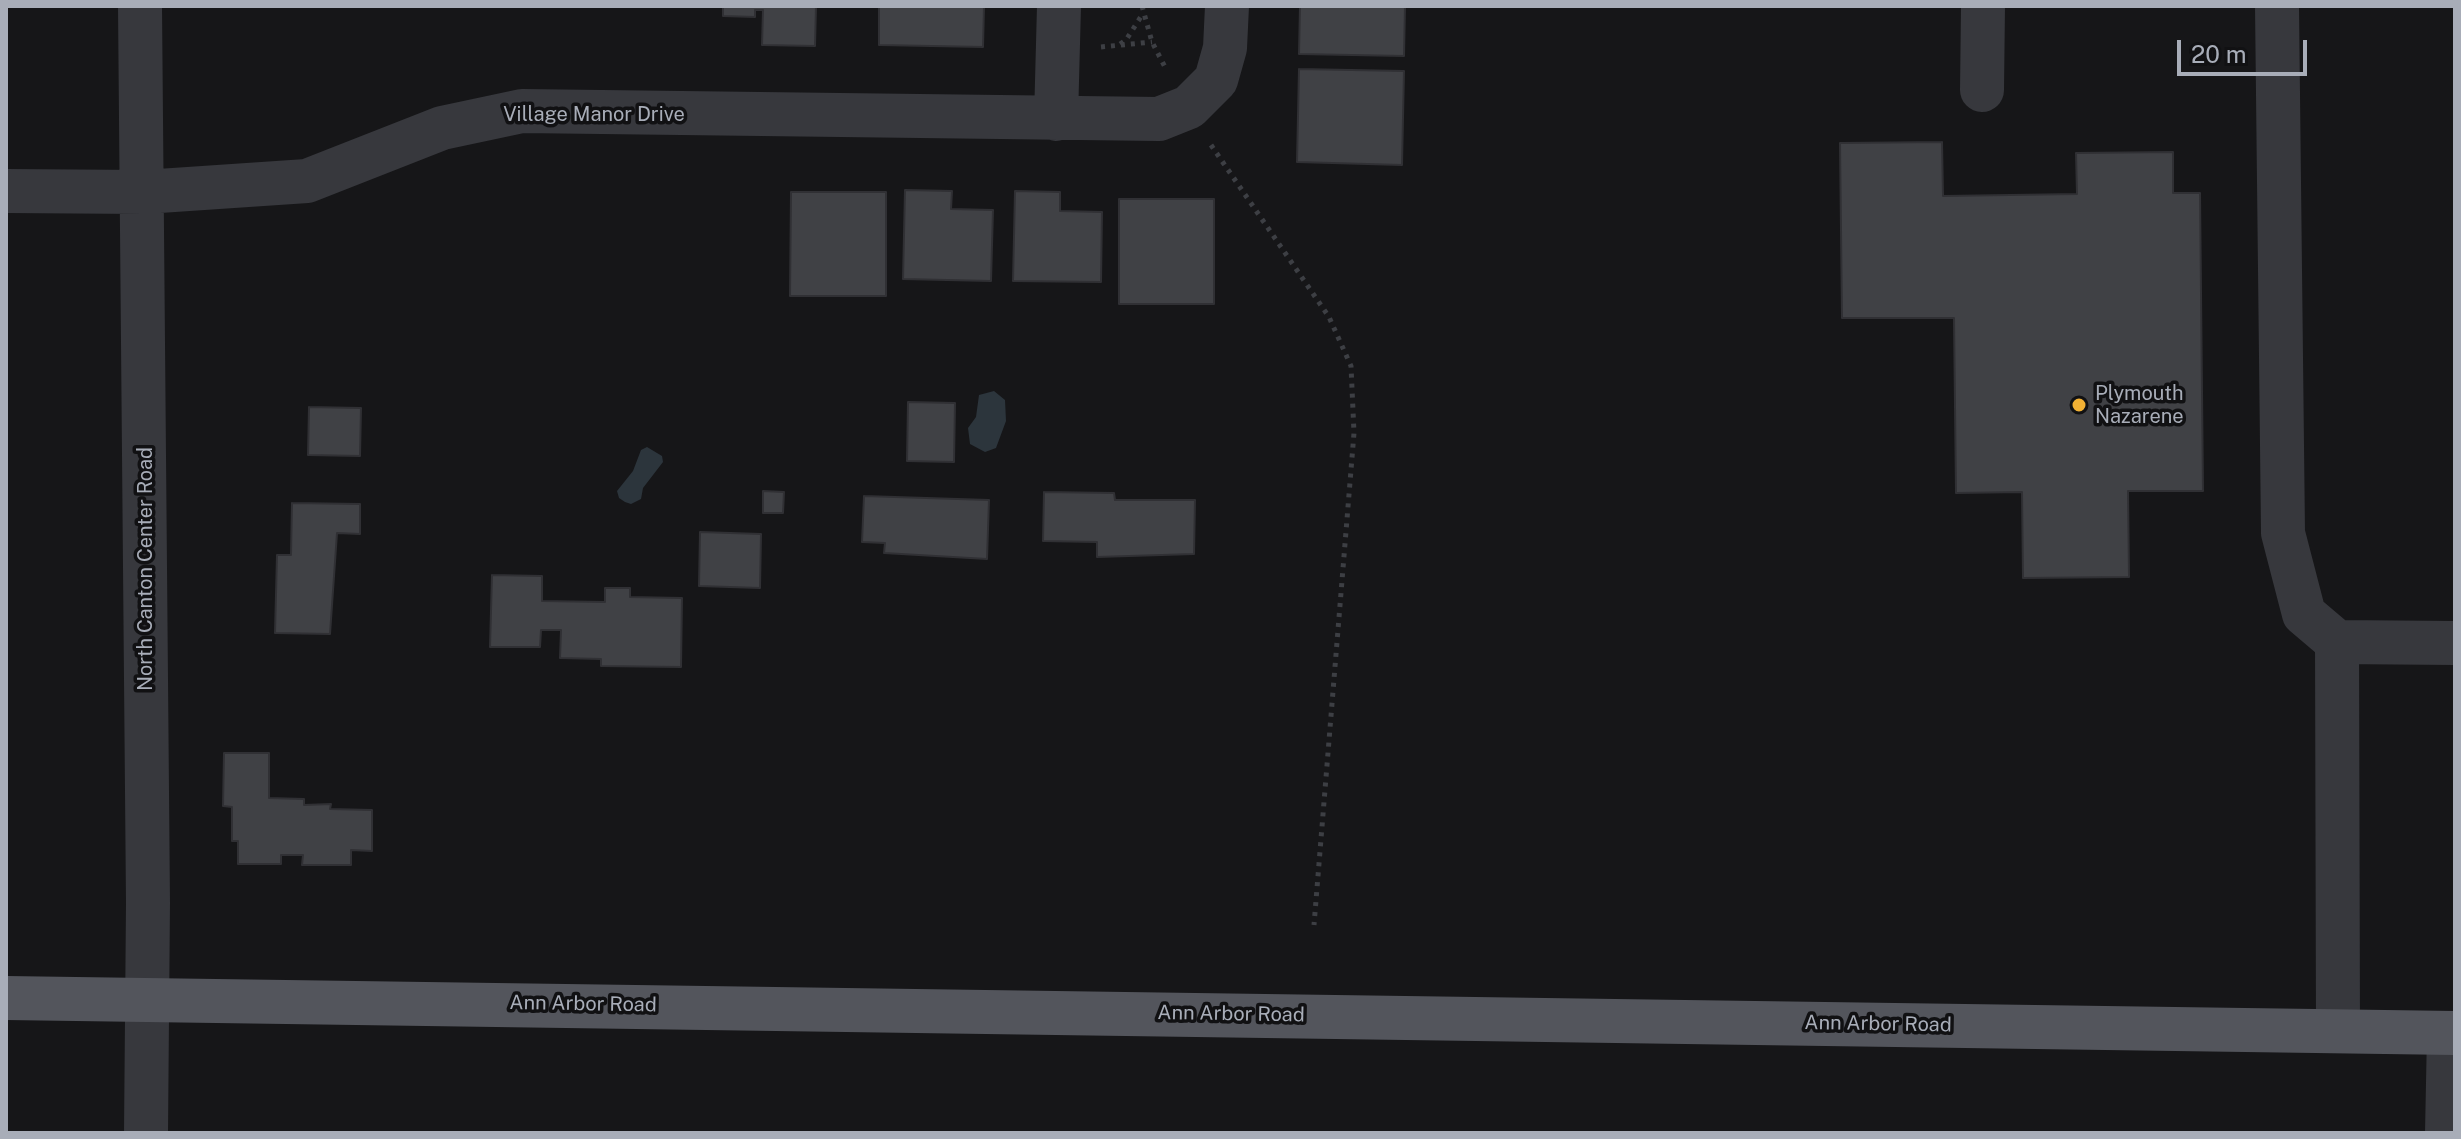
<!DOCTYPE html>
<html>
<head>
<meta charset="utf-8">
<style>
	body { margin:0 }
	#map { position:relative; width:2461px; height:1139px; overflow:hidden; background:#161618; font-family:"Public Sans",sans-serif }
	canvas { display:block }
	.frame { position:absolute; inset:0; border:8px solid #a8adb8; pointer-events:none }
	.scale { position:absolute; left:2177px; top:40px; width:130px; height:36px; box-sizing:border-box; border:4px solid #a8adb8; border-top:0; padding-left:10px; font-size:24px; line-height:28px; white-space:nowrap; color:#a8adb8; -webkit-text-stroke:6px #111113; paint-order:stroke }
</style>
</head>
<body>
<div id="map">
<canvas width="2461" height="1139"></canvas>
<div class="frame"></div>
<div class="scale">20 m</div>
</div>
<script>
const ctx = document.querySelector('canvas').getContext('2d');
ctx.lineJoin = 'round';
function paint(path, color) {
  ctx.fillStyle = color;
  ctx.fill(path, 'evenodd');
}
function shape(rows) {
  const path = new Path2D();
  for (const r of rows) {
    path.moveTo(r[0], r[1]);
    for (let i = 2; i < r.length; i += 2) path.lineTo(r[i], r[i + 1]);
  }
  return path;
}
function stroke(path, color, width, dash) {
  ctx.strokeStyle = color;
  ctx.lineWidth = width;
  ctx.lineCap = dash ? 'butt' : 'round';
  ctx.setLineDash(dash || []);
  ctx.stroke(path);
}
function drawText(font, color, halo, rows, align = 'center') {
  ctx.font = font + ' "Public Sans",sans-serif';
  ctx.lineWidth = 7;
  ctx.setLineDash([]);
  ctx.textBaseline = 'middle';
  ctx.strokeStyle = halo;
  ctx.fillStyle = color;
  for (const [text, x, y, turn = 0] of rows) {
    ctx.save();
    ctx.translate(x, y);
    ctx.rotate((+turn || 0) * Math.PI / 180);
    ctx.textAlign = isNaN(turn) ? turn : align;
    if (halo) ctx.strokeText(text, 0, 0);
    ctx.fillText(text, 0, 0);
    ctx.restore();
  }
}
paint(shape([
	[994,391,1005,400,1006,421,996,448,985,452,970,444,968,428,976,417,979,395],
	[647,447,662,456,663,462,643,488,641,499,631,504,625,502,619,498,617,491,633,471,641,450]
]), '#2c353c');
const building = shape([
	[723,6,816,6,815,46,762,45,763,10,755,10,755,17,723,16,723,6],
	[879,6,984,6,983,47,879,45,879,6],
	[1300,6,1405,6,1404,56,1299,54,1300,6],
	[1299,69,1404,71,1402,165,1297,162,1299,69],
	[1942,142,1943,196,2077,194,2076,153,2173,152,2173,193,2200,193,2203,491,2128,491,2129,577,2023,578,2022,492,1956,493,1954,318,1842,318,1840,143,1942,142],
	[905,190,952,191,951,209,993,210,991,281,903,279,905,190],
	[1015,191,1060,192,1060,211,1102,212,1101,282,1013,281,1015,191],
	[791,192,886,192,886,296,790,296,791,192],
	[1119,199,1214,199,1214,304,1119,304,1119,199],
	[908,402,955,403,954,462,907,461,908,402],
	[309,407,361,408,360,456,308,455,309,407],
	[763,491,784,492,783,513,763,513,763,491],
	[1044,492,1114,493,1115,500,1195,500,1194,554,1097,557,1097,542,1043,541,1044,492],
	[864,496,989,500,987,559,884,553,885,543,862,542,864,496],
	[292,503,360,504,360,534,337,533,330,634,275,633,277,555,291,555,292,503],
	[700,532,761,534,760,588,699,586,700,532],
	[492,575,542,576,542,601,605,602,605,588,630,588,630,597,682,598,681,667,601,666,601,659,560,658,561,630,541,630,540,647,490,647,492,575],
	[224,753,269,753,269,798,304,799,304,805,331,804,330,809,372,810,372,851,351,850,351,865,302,865,303,855,281,855,281,864,238,864,238,841,232,841,232,807,223,806,224,753]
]);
paint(building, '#404145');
stroke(building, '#303034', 2);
stroke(shape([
	[1142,6,1152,42,1166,69],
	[1120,44,1126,40,1142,15],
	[1101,47,1152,42],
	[1211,145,1329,317,1351,366,1354,433,1314,925]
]), '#3d3f44', 5, [4, 6]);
stroke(shape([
	[140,6,148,903,146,1133],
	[2277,6,2283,533,2304,614,2337,642],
	[1982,90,1983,6],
	[1056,119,1059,6],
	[6,191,144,192,307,181,442,128,522,111,1159,119,1189,107,1216,80,1225,48,1227,6],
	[2338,1031,2337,642,2455,643],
	[2447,1133,2449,1033]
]), '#37383d', 44);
stroke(shape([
	[6,998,2455,1033]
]), '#53555c', 44);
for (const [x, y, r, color] of [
	[2079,405,8,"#f2b134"]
]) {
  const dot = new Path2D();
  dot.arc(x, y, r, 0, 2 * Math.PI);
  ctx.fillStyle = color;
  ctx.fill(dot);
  stroke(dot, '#111113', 3);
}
drawText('20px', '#a8adb8', '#111113', [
	["Village Manor Drive",594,115],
	["North Canton Center Road",146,569,-90],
	["Ann Arbor Road",583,1004,1],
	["Ann Arbor Road",1231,1014,1],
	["Ann Arbor Road",1878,1024,1]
]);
drawText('20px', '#a8adb8', '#111113', [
	["Plymouth",2095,394],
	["Nazarene",2095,417]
], 'left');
</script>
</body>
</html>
